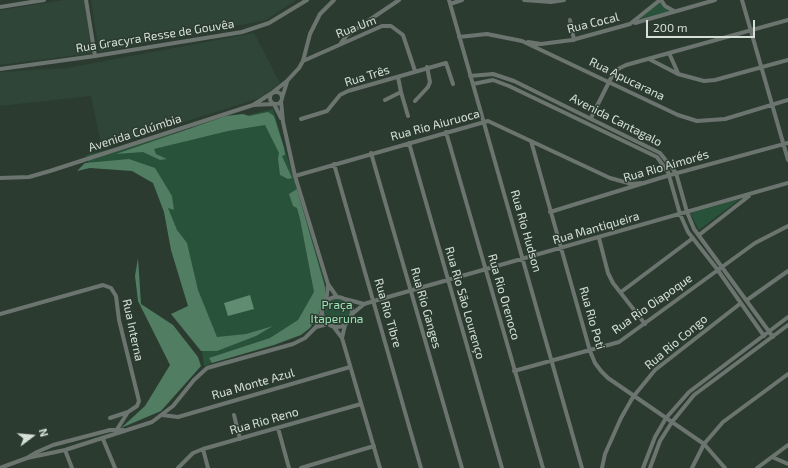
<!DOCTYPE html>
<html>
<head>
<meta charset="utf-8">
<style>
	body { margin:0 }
	#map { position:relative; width:788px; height:468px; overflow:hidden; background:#2b3b30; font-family:"Exo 2",sans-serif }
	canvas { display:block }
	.north { position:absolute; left:12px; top:416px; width:40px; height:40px; -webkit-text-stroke:3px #2b3b30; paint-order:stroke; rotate:74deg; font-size:11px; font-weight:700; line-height:16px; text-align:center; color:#d6e0d9 }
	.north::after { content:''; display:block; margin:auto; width:14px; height:18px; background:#d6e0d9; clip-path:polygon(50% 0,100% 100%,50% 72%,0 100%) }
	.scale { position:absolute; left:646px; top:20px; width:109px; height:18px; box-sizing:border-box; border:2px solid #d6e0d9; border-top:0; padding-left:5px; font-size:12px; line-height:14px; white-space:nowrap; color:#d6e0d9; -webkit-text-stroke:3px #2b3b30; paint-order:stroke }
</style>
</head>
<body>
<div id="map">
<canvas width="788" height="468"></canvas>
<div class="north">N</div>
<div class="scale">200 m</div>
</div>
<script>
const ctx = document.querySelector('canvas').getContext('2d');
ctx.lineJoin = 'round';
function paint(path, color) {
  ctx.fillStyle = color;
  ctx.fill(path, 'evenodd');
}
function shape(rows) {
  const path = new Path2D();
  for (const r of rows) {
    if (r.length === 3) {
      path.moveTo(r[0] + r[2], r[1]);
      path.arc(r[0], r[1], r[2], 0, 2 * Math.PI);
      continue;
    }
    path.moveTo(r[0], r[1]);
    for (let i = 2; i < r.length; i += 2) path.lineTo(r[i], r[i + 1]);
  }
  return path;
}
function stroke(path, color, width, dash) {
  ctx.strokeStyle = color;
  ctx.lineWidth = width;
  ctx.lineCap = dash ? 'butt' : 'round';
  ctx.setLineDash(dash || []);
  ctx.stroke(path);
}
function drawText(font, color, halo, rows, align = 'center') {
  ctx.font = font + ' "Exo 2",sans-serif';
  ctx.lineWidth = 3;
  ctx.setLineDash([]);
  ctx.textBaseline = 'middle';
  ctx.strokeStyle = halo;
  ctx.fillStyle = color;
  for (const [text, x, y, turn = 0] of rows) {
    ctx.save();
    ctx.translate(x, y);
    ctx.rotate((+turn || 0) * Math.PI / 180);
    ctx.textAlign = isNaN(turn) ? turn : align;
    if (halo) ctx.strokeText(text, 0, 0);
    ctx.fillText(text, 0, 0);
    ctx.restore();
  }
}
paint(shape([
	[64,0,84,0,92,53,0,65,0,10],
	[91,0,296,0,266,20,99,52],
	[254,33,280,83,263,97,102,148,91,96,0,106,0,72,67,68]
]), '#2e4537');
paint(shape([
	[660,1,670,12,639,20,651,9],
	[273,109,325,283,315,324,204,366,196,306,160,188,128,164,89,165,86,155],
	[740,199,699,230,690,213],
	[337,312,13]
]), '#28523a');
paint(shape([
	[268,112,274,116,284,148,285,155,282,156,292,178,288,179,280,175,278,159,279,153,265,125,228,131,154,149,156,154,167,159,160,160,143,152,116,154,226,116,243,114,249,116],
	[129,159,155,168,172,196,174,210,168,208,177,230,187,243,198,290,217,337,246,334,273,326,256,336,217,351,201,351,171,314,188,306,171,250,164,212,153,183,132,171,90,168,77,171,85,163],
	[297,189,325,287,325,301,317,317,310,328,301,335,274,345,212,363,209,358,270,338,298,320,314,292,300,219,297,208,293,206,289,194],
	[138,258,141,304,173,325,198,357,201,366,161,411,121,428,145,406,170,365,138,301,135,276]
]), '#517d62');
paint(shape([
	[250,295,254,309,228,316,224,303]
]), '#608c71');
stroke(shape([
	[86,0,95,56],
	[449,0,582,468],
	[524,0,551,2,564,0],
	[661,0,665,6,674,11],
	[742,0,788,160],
	[450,4,462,0],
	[0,7,44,0],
	[570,20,574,40],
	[635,23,715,0],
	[459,37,487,34,522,41,678,115,697,121,725,119,788,100],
	[528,42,541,44,572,40,630,24,660,0],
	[341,43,347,35,399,0],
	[669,53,678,73],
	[649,59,678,74,704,81,715,80,788,60],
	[303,61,382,26,391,26,403,35,415,71],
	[0,69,95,56,242,32,269,23,307,0],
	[470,76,493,74,514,81,660,153,676,173,687,212,694,229,773,337],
	[473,84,493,80,509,86,657,157,668,172,680,214,688,232,717,269,764,336],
	[276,98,6],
	[273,92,287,81,299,68,303,61,310,34,320,14,334,0],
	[401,92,408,116],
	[282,98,287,82],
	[385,100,401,92,398,77],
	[281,101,283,122,295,176,328,284,337,297],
	[415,101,428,87,430,82,427,67],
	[274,104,281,118],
	[253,105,273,104],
	[591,118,612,76,618,69,626,65,788,20],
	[301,119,327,111,340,95,348,91,446,63,453,84],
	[446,132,543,468],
	[531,141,590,351,595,363,601,371,608,378,704,444,725,468],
	[409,143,502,468],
	[371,153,462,468],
	[334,164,421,468],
	[295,176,488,121,610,178,632,184,642,183],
	[0,178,29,177,50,171,253,105,272,93],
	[550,212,670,175,788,143],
	[699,235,749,196],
	[599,238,608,273,613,283,645,324],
	[621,292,693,238],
	[337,312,15],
	[345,299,364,304],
	[747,300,788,271],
	[326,303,328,285],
	[0,314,103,285,111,288,116,296,119,320,139,401,137,406,128,412,110,418],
	[351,315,364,304,374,301,788,183],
	[333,326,342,338,380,468],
	[316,327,328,324],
	[342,338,345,325],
	[514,371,619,342,755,243,788,226],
	[162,415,178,417,350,367],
	[234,415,240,439],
	[278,428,289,468],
	[116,431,128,412],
	[103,439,115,468],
	[203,449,208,468],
	[65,450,72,468],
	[772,457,788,464],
	[27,458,65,450,152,422,173,406,194,380,207,368,293,344,305,338,316,327,322,312],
	[0,468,27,458,37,452,53,445,110,430,123,430],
	[178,468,193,453,203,449,361,404],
	[301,468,374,446],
	[602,468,605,454,621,418,633,397,655,370,741,303],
	[643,468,655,437,666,418,689,392,788,317],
	[650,468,660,441,672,422,694,395,788,325],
	[692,468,704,444,723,422,788,374],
	[757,468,788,445]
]), '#6c746f', 4);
drawText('12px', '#d6e0d9', '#2b3b30', [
	["Rua Cocal",593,23,-14],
	["Rua Um",356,27,-21],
	["Rua Gracyra Resse de Gouvêa",155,36,-9],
	["Rua Três",367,76,-17],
	["Rua Apucarana",627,79,26],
	["Avenida Cantagalo",616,120,27],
	["Rua Rio Aiuruoca",435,125,-15],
	["Avenida Colúmbia",135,133,-18],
	["Rua Rio Aimorés",666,166,-16],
	["Rua Mantiqueira",596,228,-16],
	["Rua Rio Hudson",526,231,74],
	["Rua Rio Orenoco",504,297,74],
	["Rua Rio São Lourenço",465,303,74],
	["Rua Rio Oiapoque",652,304,-35],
	["Rua Rio Ganges",426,308,74],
	["Rua Rio Tibre",388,313,74],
	["Rua Rio Poti",592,318,74],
	["Rua Interna",133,330,78],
	["Rua Rio Congo",676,342,-40],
	["Rua Monte Azul",253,384,-16],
	["Rua Rio Reno",264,421,-16]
]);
drawText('12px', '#9ae1b5', '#2b3b30', [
	["Praça",337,305],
	["Itaperuna",337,319]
]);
</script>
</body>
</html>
